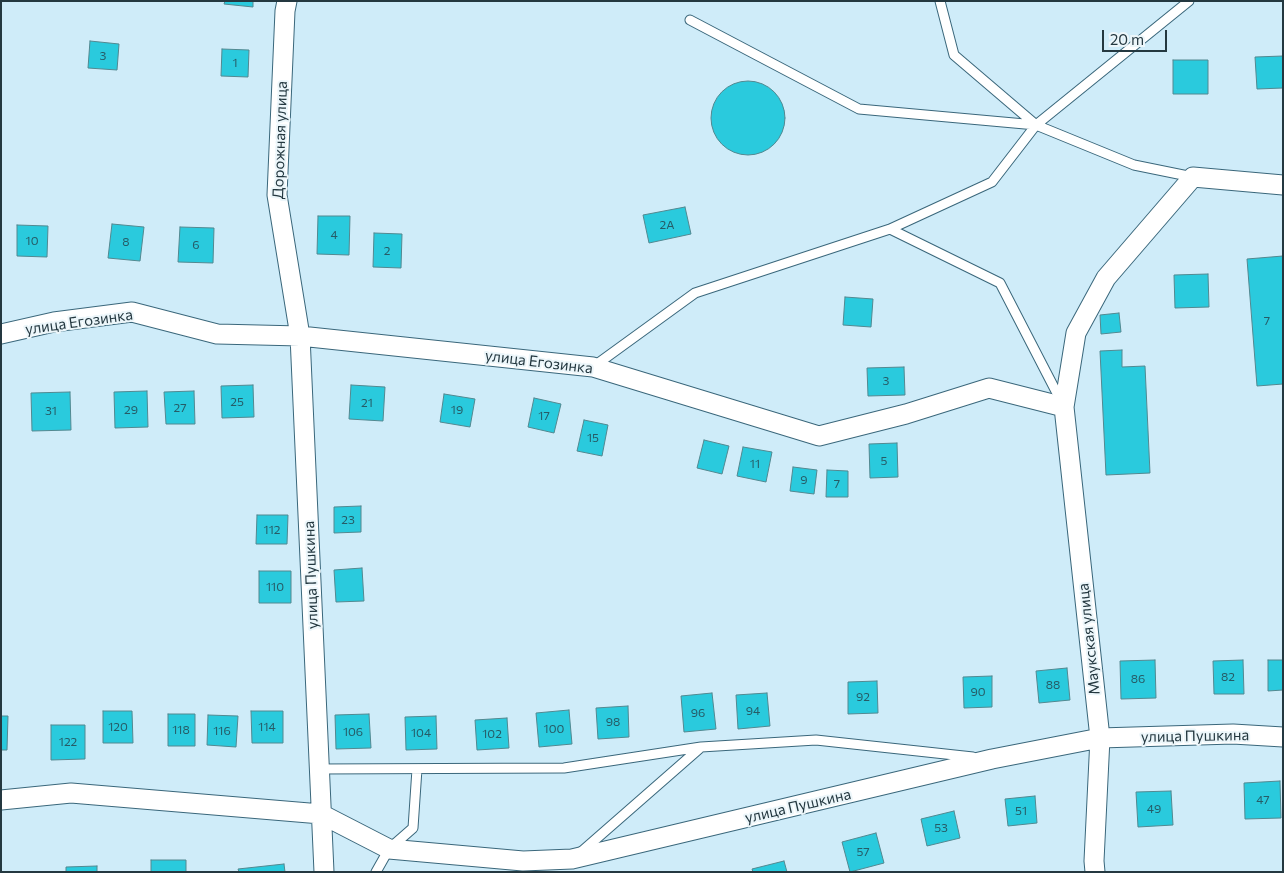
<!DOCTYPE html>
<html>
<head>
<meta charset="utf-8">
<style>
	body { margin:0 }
	#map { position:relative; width:1284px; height:873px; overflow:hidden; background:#cfecf9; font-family:Commissioner,sans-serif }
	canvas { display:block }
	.frame { position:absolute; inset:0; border:2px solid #243840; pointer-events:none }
	.scale { position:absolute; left:1102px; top:30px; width:65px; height:22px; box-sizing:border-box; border:2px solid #243840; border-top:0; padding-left:6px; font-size:15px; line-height:18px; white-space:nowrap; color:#243840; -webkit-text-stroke:4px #ecf6fa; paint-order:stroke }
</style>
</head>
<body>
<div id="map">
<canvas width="1284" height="873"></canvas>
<div class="frame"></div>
<div class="scale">20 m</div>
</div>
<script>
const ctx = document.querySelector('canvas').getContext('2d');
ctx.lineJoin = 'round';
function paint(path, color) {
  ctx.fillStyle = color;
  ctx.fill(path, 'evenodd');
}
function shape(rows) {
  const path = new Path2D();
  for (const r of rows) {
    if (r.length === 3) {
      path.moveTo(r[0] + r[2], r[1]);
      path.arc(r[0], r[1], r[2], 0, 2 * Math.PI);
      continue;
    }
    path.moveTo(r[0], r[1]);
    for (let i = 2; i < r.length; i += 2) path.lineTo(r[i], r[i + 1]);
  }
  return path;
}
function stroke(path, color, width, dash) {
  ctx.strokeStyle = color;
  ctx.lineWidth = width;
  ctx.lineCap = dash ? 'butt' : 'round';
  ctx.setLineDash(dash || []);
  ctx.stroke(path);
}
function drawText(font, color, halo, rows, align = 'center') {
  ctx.font = font + ' Commissioner,sans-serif';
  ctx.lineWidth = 4;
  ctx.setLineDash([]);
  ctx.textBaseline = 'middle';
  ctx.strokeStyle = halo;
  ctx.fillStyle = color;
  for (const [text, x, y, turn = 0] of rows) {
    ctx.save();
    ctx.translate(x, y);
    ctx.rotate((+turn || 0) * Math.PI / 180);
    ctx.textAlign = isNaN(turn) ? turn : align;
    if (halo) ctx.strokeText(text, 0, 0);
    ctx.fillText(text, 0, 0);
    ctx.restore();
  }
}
const building = shape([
	[225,1,253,1,253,7,224,4,225,1],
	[90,41,119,44,117,70,88,68,90,41],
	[222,49,249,50,248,77,221,76,222,49],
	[1283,56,1283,88,1257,89,1255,57,1283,56],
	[1173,60,1208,60,1208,94,1173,94,1173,60],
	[748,118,37],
	[685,207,691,234,649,243,643,215,685,207],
	[318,216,350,216,349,255,317,254,318,216],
	[112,224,144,227,140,261,108,258,112,224],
	[17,225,48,226,47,257,17,256,17,225],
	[180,227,214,228,213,263,178,262,180,227],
	[374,233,402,234,401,268,373,267,374,233],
	[1283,256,1283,384,1257,386,1247,259,1283,256],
	[1208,274,1209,307,1175,308,1174,275,1208,274],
	[845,297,873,299,871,327,843,325,845,297],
	[1119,313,1121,332,1101,334,1100,315,1119,313],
	[1122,350,1122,367,1145,366,1150,473,1106,475,1100,351,1122,350],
	[904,367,905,395,868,396,867,368,904,367],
	[253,385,254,417,222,418,221,386,253,385],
	[351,385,385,387,383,421,349,419,351,385],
	[147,391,148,427,115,428,114,392,147,391],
	[194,391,195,424,166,424,164,392,194,391],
	[70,392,71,430,32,431,31,393,70,392],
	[444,394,475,399,470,427,440,422,444,394],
	[534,398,561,404,554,433,528,427,534,398],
	[584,420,608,425,602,456,577,451,584,420],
	[704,440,729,446,722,474,697,468,704,440],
	[897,443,898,477,870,478,869,444,897,443],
	[743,447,772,452,766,482,737,476,743,447],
	[793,467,817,470,814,494,790,491,793,467],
	[827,470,848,471,848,497,826,497,827,470],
	[361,506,361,532,334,533,334,507,361,506],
	[257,515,288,515,287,544,256,544,257,515],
	[362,568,364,601,336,602,334,570,362,568],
	[259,571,291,571,291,603,259,603,259,571],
	[1155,660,1156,698,1121,699,1120,661,1155,660],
	[1243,660,1244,694,1214,694,1213,661,1243,660],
	[1268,660,1283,660,1283,690,1268,691,1268,660],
	[1067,668,1070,700,1039,703,1036,671,1067,668],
	[992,676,992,707,964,708,963,677,992,676],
	[877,681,878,713,848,714,848,682,877,681],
	[712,693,716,729,684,732,681,696,712,693],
	[767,693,770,726,738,729,736,695,767,693],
	[628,706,629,737,598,739,596,708,628,706],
	[569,710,572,744,539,747,536,713,569,710],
	[103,711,132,711,133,743,103,743,103,711],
	[251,711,283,711,283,743,252,743,251,711],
	[168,714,195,714,195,746,168,746,168,714],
	[369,714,371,748,336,749,335,715,369,714],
	[208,715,238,716,236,747,207,745,208,715],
	[1,716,8,716,7,750,1,750,1,716],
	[436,716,437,749,406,750,405,717,436,716],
	[507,718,509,748,477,750,475,720,507,718],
	[51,725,85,725,85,759,51,760,51,725],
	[1280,781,1281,818,1245,819,1244,783,1280,781],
	[1171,791,1173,825,1138,827,1136,792,1171,791],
	[1035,796,1037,823,1008,826,1005,799,1035,796],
	[954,811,960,838,927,846,921,819,954,811],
	[876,833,884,863,850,872,842,842,876,833],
	[151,860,186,860,186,872,151,872,151,860],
	[784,861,787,872,753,872,752,869,784,861],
	[284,864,285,872,239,872,238,869,284,864],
	[97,866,97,872,66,872,66,867,97,866]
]);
paint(building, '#2acadd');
stroke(building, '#528890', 1);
const service = shape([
	[940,1,954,55,1036,125],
	[690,20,859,109,1036,125,1189,1],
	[890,229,1000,283,1062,403],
	[593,367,695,293,890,229,992,182,1036,125,1134,165,1193,177],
	[319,769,564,768,701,747,816,740,973,757],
	[580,853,700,748],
	[376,872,389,849,413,828,417,769]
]);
const minor = shape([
	[287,1,285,11,277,195,300,336,324,872],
	[1,334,54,322,132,312,217,334,300,336,593,367,819,436,906,414,989,388,1064,407],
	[1,800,71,793,321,814,389,849,523,861,572,859,992,759,1100,738,1233,734,1283,737],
	[1095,872,1094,861,1100,738,1064,407,1076,333,1106,278,1193,177,1283,185]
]);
stroke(service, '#3a677b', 11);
stroke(minor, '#3a677b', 21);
stroke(service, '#fff', 9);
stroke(minor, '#fff', 19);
drawText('12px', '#265c67', null, [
	["3",103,56],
	["1",235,63],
	["2А",667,225],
	["4",334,235],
	["10",32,241],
	["8",126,242],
	["6",196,245],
	["2",387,251],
	["7",1267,321],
	["3",886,381],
	["25",237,402],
	["21",367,403],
	["27",180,408],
	["29",131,410],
	["19",457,410],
	["31",51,411],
	["17",544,416],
	["15",593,438],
	["5",884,461],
	["11",755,464],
	["9",804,480],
	["7",837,484],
	["23",348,520],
	["112",272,530],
	["110",275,587],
	["82",1228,677],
	["86",1138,679],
	["88",1053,685],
	["90",978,692],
	["92",863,697],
	["94",753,711],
	["96",698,713],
	["98",613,722],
	["120",118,727],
	["114",267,727],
	["100",554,729],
	["118",181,730],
	["116",222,731],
	["106",353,732],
	["104",421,733],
	["102",492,734],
	["122",68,742],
	["47",1263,800],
	["49",1154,809],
	["51",1021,811],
	["53",941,828],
	["57",863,852]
]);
drawText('15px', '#243840', '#ecf6fa', [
	["Дорожная улица",280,140,-88],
	["улица Егозинка",79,322,-8],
	["улица Егозинка",539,362,7],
	["улица Пушкина",311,575,-92],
	["Маукская улица",1089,639,-96],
	["улица Пушкина",1195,736,-1],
	["улица Пушкина",798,806,-13]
]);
</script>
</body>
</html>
